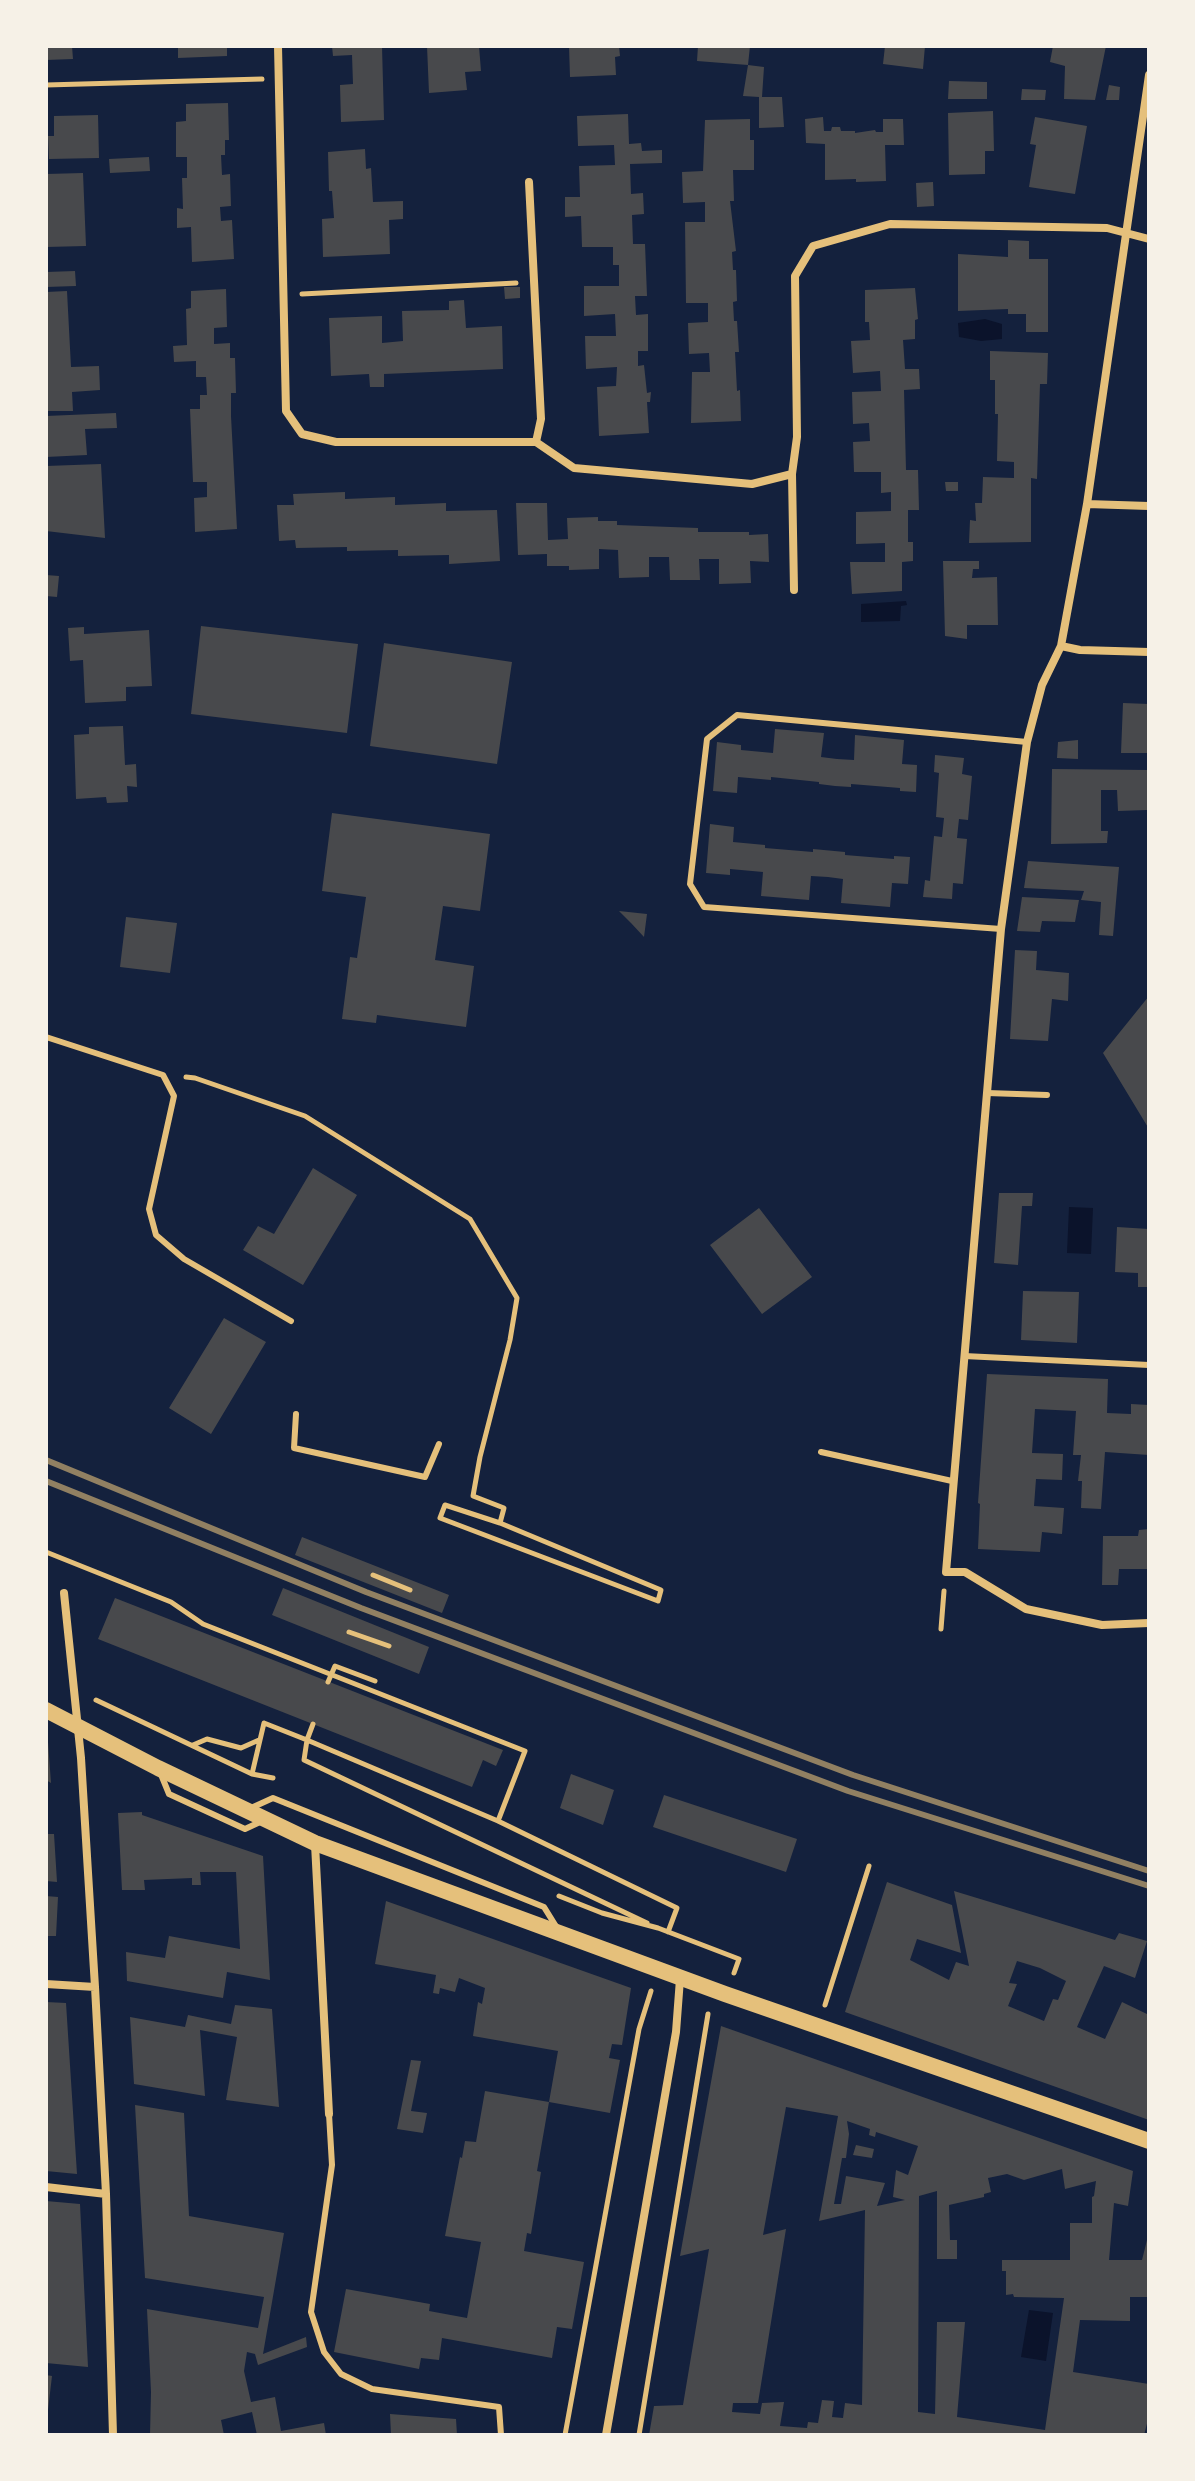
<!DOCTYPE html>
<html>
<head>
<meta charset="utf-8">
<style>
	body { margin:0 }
	#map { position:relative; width:1195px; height:2481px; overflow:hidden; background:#14213d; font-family:Commissioner,sans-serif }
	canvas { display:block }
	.frame { position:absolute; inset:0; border:48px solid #f6f1e7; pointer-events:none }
</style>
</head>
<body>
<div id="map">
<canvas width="1195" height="2481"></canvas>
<div class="frame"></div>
</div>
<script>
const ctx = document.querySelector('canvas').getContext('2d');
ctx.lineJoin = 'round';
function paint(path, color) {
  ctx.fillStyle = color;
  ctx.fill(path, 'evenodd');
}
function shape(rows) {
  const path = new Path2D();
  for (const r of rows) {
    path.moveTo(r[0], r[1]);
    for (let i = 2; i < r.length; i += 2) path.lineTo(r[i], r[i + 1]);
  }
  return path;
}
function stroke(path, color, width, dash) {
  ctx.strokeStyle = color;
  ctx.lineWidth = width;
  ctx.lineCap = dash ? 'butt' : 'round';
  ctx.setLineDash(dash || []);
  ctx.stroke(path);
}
paint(shape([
	[985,319,1002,324,1002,339,981,341,959,337,958,323],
	[906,601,907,605,901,606,900,621,861,622,861,604],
	[1069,1207,1093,1208,1091,1254,1067,1253],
	[1029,2310,1053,2313,1046,2361,1021,2357]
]), '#0b132b');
paint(shape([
	[46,46,72,46,73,59,46,60],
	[178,46,227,46,227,56,178,58],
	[332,46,382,46,384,120,341,122,340,85,353,84,352,55,333,56],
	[427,46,479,46,481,71,465,72,467,90,429,93],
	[569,46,619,46,620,56,615,57,616,75,570,77],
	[698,46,750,46,748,65,697,61],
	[885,46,925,46,923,69,883,64],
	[1053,46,1106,46,1095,100,1064,99,1065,66,1050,62],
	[748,65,764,67,762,97,782,97,784,127,759,128,759,97,743,96],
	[949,81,987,82,987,99,948,99],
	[1109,85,1120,87,1119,100,1106,100],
	[1022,89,1046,90,1045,100,1021,100],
	[228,103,229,140,225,140,225,155,221,155,222,175,230,174,231,206,220,207,221,221,232,220,234,259,192,262,191,227,177,228,177,208,183,209,182,178,187,178,187,157,176,157,176,122,186,121,186,104],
	[993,111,994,151,985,151,985,174,949,175,948,113],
	[628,114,629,144,641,143,642,151,662,150,662,163,630,164,631,194,643,193,644,214,632,215,633,244,645,244,647,296,635,296,636,315,648,314,648,351,638,351,638,366,644,365,647,393,651,392,650,402,647,402,649,433,599,436,597,387,616,386,617,367,586,369,585,336,616,336,615,314,584,316,584,286,619,286,619,265,613,265,613,247,582,247,581,216,565,217,565,197,580,197,579,166,615,165,614,145,578,146,577,116],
	[98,115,99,158,49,159,48,136,54,136,54,116],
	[823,117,824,131,831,131,832,127,840,127,841,131,855,131,855,133,875,130,876,132,883,132,883,119,903,119,904,145,885,145,886,181,856,182,856,179,825,180,825,144,806,143,805,119],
	[1035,117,1087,126,1075,194,1029,187,1036,145,1030,144],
	[750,119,750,140,754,140,754,170,733,170,734,201,730,201,736,251,732,252,733,270,736,270,737,301,733,302,734,321,737,321,739,352,735,352,736,371,737,391,740,390,741,421,691,423,692,372,710,372,709,353,689,354,688,323,708,322,708,303,686,303,685,222,705,222,705,202,683,203,682,172,703,171,705,120],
	[365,149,366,169,371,168,373,202,403,201,403,219,389,220,390,254,323,257,322,219,334,218,332,191,329,191,328,152],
	[149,157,150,171,110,173,109,159],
	[83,173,86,246,46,247,46,174],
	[933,182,934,206,917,207,916,183],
	[1008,240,1029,241,1029,259,1048,259,1048,332,1026,332,1026,314,1008,314,1008,309,958,311,958,254,1008,257],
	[75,271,76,286,46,287,46,272],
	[504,287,520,287,520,298,505,299],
	[915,288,918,319,915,320,915,339,903,340,905,369,919,369,920,389,904,390,906,470,918,470,919,510,908,510,908,542,913,542,913,561,902,562,902,591,852,594,850,562,885,562,885,543,856,544,856,512,891,511,891,492,881,493,881,472,854,472,853,442,870,441,869,423,853,424,852,392,881,391,880,371,853,373,851,341,870,340,869,322,865,322,865,290],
	[226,289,227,327,214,328,214,344,230,343,230,358,235,358,236,393,231,393,231,416,237,529,195,532,194,498,207,497,207,482,193,482,190,409,200,409,200,395,207,395,206,377,196,377,196,361,174,362,173,346,187,345,186,309,191,308,191,291],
	[67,291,71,367,99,366,100,390,72,392,73,411,46,411,46,292],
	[464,300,466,328,502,326,503,369,384,374,384,387,370,387,369,374,331,376,329,318,382,316,382,343,403,341,402,311,449,310,449,301],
	[990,351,1048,353,1047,384,1040,384,1037,479,1031,478,1031,542,969,543,970,520,976,521,975,503,982,503,983,477,1014,478,1014,462,997,461,998,414,995,414,995,380,990,380],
	[116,413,117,428,85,429,87,455,46,457,46,416],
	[101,464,105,538,46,531,46,466],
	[945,482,958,482,958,491,946,491],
	[345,492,345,499,395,497,395,505,446,503,446,511,497,510,500,561,449,564,449,555,398,556,398,550,347,551,347,547,296,548,295,540,279,541,277,505,294,505,293,494],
	[516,503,547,503,548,540,568,539,567,518,598,517,598,521,617,521,617,525,698,528,698,532,749,532,749,535,768,534,769,562,750,561,751,583,719,584,719,559,699,559,700,580,670,580,669,557,649,557,649,577,619,578,618,550,599,549,599,569,569,570,569,566,547,566,547,554,518,555],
	[943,561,979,561,979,569,973,569,972,578,997,577,998,625,967,625,967,639,945,636],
	[46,575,59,576,57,597,46,596],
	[201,626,358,644,347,733,191,714],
	[84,627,84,634,149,630,152,686,126,687,126,701,85,703,83,660,70,661,68,628],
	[384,643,512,662,497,764,370,746],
	[1123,703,1149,704,1149,753,1121,753],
	[123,726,125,765,136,764,137,787,127,786,128,802,107,803,106,797,76,799,74,735,89,734,89,727],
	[775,729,824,733,821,757,837,759,854,760,855,735,904,740,902,764,917,765,916,792,900,791,900,788,851,784,851,787,835,786,819,784,819,782,771,777,771,780,738,777,737,793,713,791,717,742,741,745,741,750,773,753],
	[1078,740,1078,759,1057,758,1058,742],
	[935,755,964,758,962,774,972,776,968,820,959,819,957,838,967,839,963,884,953,883,952,899,923,897,925,880,930,881,934,836,942,837,944,818,936,817,939,773,934,772],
	[1052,769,1149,770,1147,810,1118,811,1117,790,1101,790,1101,831,1108,831,1107,843,1051,844],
	[332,813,490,834,480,911,443,906,435,960,474,966,466,1027,377,1015,376,1023,342,1019,350,957,357,958,366,897,322,891],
	[710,824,734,827,733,842,765,845,765,848,813,852,813,849,845,852,845,855,894,859,894,856,910,857,908,884,892,883,890,907,841,903,843,879,828,877,811,876,809,900,761,896,763,872,730,869,730,875,706,873],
	[1028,861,1119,867,1113,936,1099,935,1101,902,1081,900,1084,891,1024,888],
	[1022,897,1079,900,1075,922,1042,921,1040,932,1017,931],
	[619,911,647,914,644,937,631,923],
	[126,917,177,923,170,973,120,967],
	[1015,950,1037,951,1036,970,1069,973,1068,1001,1052,999,1048,1041,1010,1039],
	[1149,996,1149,1129,1103,1053],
	[313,1168,357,1195,303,1285,243,1250,258,1226,274,1234],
	[999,1193,1033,1193,1032,1206,1022,1206,1018,1265,994,1263],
	[759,1208,812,1277,762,1314,710,1245],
	[1117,1227,1149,1229,1149,1287,1138,1287,1138,1273,1115,1272],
	[1023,1291,1079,1292,1077,1343,1021,1340],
	[224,1318,266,1342,211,1434,169,1408],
	[987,1374,1108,1379,1107,1413,1131,1414,1131,1404,1149,1405,1149,1455,1105,1452,1101,1509,1081,1508,1082,1481,1078,1481,1081,1455,1073,1455,1076,1411,1035,1409,1032,1453,1063,1454,1062,1480,1036,1479,1034,1506,1064,1508,1062,1534,1042,1532,1040,1552,978,1549,980,1504,978,1503],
	[1149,1529,1149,1569,1119,1569,1118,1585,1102,1585,1103,1536,1138,1536,1139,1530],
	[302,1537,449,1595,442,1613,295,1555],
	[283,1588,429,1647,419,1674,272,1615],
	[115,1598,503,1750,496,1766,483,1760,472,1787,98,1639],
	[46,1742,48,1742,51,1783,46,1780],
	[571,1774,614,1790,603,1825,560,1808],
	[664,1795,797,1839,786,1872,653,1827],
	[142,1812,142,1815,263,1856,270,1980,227,1972,223,1998,127,1981,126,1952,165,1958,169,1936,240,1949,236,1872,200,1872,201,1885,192,1885,192,1878,144,1880,145,1890,122,1890,118,1813],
	[46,1834,54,1834,57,1882,46,1881],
	[887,1882,952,1905,961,1953,917,1939,910,1960,949,1980,956,1962,969,1966,954,1891,1115,1940,1119,1933,1147,1941,1135,1978,1104,1966,1077,2027,1105,2039,1122,2002,1149,2015,1149,2120,845,2012],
	[1017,1961,1040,1968,1066,1981,1058,2000,1053,1999,1044,2021,1008,2006,1017,1984,1009,1983],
	[46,1896,58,1897,56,1936,46,1936],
	[386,1901,631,1988,622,2045,612,2044,609,2058,620,2060,610,2113,549,2102,558,2051,473,2036,478,2002,482,2004,485,1988,459,1978,455,1992,440,1988,439,1994,433,1993,436,1975,375,1964],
	[46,2002,66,2003,77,2174,46,2171],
	[235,2005,272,2009,279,2107,226,2100,237,2037,200,2030,205,2096,134,2084,130,2017,185,2027,188,2015,231,2024],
	[721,2026,1133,2171,1128,2206,1114,2203,1109,2260,1142,2260,1149,2232,1149,2297,1130,2297,1130,2321,1080,2320,1073,2372,1149,2384,1149,2416,1144,2435,649,2435,654,2406,683,2405,709,2249,680,2256],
	[786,2107,838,2116,819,2221,865,2210,862,2405,845,2403,843,2418,832,2417,834,2401,822,2400,818,2423,808,2422,807,2428,780,2426,784,2402,762,2403,760,2414,732,2412,733,2403,758,2403,786,2229,763,2235],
	[847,2121,870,2129,869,2135,875,2137,876,2132,918,2146,908,2175,896,2170,893,2197,905,2200,877,2206,885,2183,846,2176,841,2204,834,2204,842,2158,846,2158,849,2134],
	[1062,2169,1065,2189,1096,2181,1094,2196,1092,2197,1092,2223,1070,2223,1070,2260,1002,2260,1002,2271,1006,2271,1006,2295,1013,2294,1014,2297,1064,2298,1045,2430,957,2417,965,2322,937,2322,935,2414,918,2412,919,2196,937,2191,937,2259,957,2259,957,2240,950,2240,949,2205,984,2197,984,2194,991,2192,988,2178,1007,2174,1024,2180],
	[411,2060,421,2061,411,2111,427,2113,423,2133,397,2129],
	[485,2091,549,2102,537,2171,541,2172,531,2234,527,2233,524,2251,584,2262,572,2329,557,2327,552,2358,442,2338,439,2360,421,2358,419,2369,334,2352,346,2289,430,2304,429,2311,467,2318,481,2242,445,2236,460,2157,462,2158,465,2141,476,2142],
	[135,2105,184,2113,189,2216,284,2233,263,2354,306,2337,307,2347,258,2365,255,2354,247,2352,244,2371,251,2402,275,2397,281,2431,324,2423,326,2435,257,2435,252,2412,221,2420,224,2435,150,2435,151,2392,147,2309,258,2328,264,2297,145,2278],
	[856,2145,874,2149,872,2158,853,2155],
	[46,2201,80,2204,88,2367,46,2363],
	[46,2375,52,2376,48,2410,46,2410],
	[390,2414,456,2419,457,2435,391,2435]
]), '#48494c');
stroke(shape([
	[46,85,262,79],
	[302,294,516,283],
	[186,1077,195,1078,305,1116,470,1219,517,1298,510,1340,480,1457,473,1496,504,1508,500,1523,661,1590,658,1601,440,1518,445,1505,500,1523],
	[46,1552,171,1602,203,1624,525,1751,498,1821,677,1908,668,1932],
	[373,1575,410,1590],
	[941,1629,944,1591],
	[349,1632,389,1646],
	[328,1682,335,1666,375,1681],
	[96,1700,252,1774,273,1778],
	[193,1745,207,1739,241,1748,259,1740],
	[252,1774,264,1723,307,1740,313,1724],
	[498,1821,307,1740,304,1760,647,1923],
	[559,1896,602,1913,658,1928,739,1959,734,1973],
	[825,2005,869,1866],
	[565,2435,639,2029,651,1991],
	[639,2435,708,2014]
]), '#e5c07b', 5);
stroke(shape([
	[1001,929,704,907,690,884,707,739,737,715,1027,742],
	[46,1037,163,1075,174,1096,149,1209,156,1235,184,1259,291,1321],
	[987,1093,1047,1095],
	[964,1356,1149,1365],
	[296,1414,294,1448,425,1477,439,1444],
	[821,1452,952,1481],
	[160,1772,169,1794,245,1829,260,1822],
	[251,1808,273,1798,544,1907,557,1928],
	[329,2114,332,2165,311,2312,324,2352,341,2374,372,2389,499,2407,501,2435]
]), '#e5c07b', 6);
stroke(shape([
	[278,46,286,411,302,434,336,442,536,442,574,468,752,484,792,474,797,437,795,276,813,246,890,224,1107,228,1149,239],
	[1149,75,1087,504,1061,646,1042,685,1027,742,1001,929,946,1572,965,1572,1026,1609,1102,1625,1149,1623],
	[529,182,541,419,536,442],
	[792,474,794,590],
	[1087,504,1149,506],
	[1061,646,1080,650,1149,652],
	[64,1593,81,1758,95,1987,106,2194,113,2435],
	[315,1844,329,2114],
	[46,1984,95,1987],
	[46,2187,106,2194],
	[606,2435,676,2032,680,1979]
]), '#e5c07b', 8);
stroke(shape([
	[46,1710,158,1768,315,1843,725,1994,1149,2141]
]), '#e5c07b', 16);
stroke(shape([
	[46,1460,366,1592,853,1775,1149,1871],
	[46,1481,361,1608,848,1791,1149,1886]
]), '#918062', 6);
</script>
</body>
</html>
